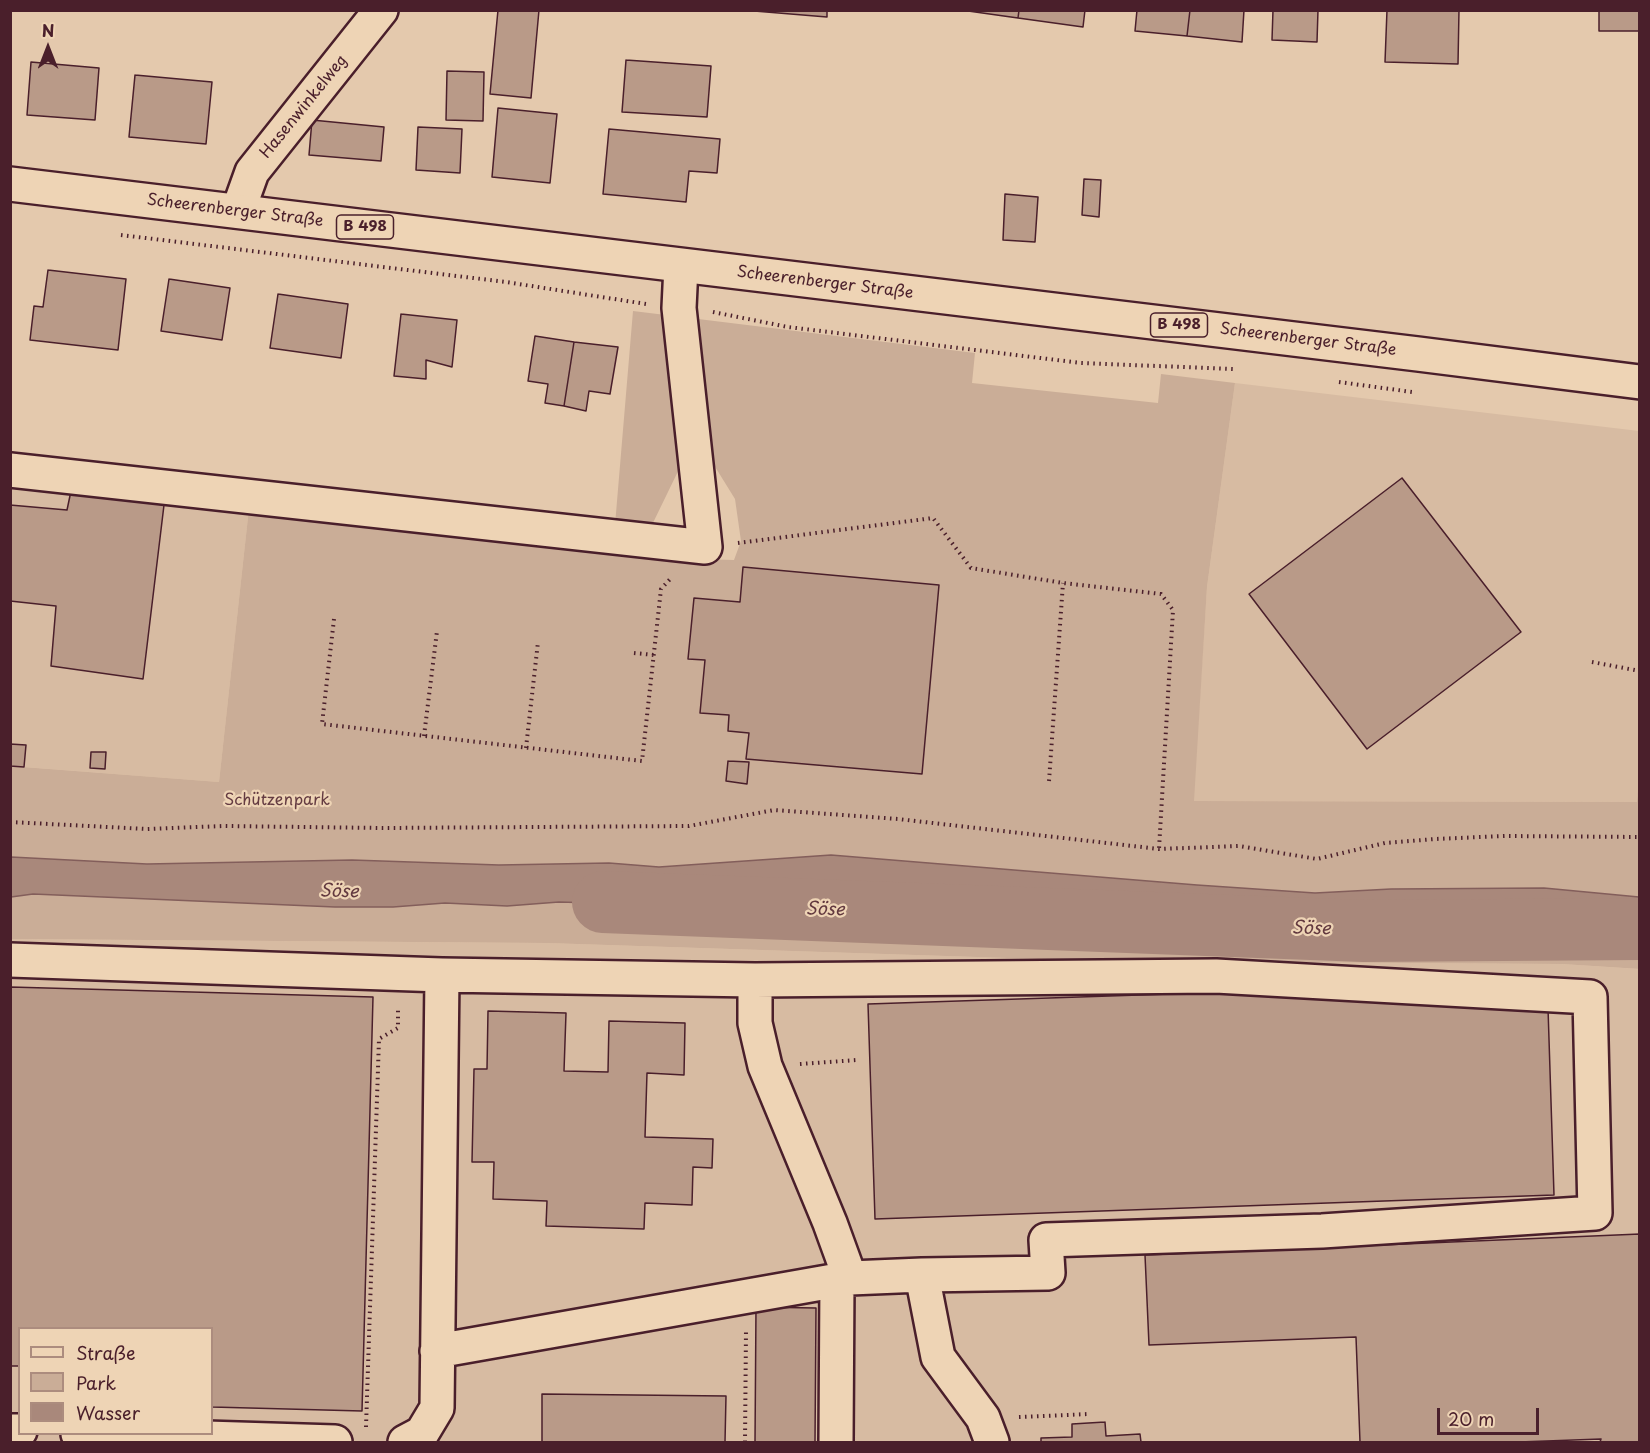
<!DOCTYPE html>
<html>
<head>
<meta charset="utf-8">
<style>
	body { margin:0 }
	#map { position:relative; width:1650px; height:1453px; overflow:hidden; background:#e4c9ad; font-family:"Playpen Sans",sans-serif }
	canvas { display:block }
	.frame { position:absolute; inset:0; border:12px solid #4a1f2b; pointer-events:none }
	.legend { position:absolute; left:18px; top:1327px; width:195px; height:108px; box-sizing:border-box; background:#eed4b5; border:2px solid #ac8c7e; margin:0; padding:8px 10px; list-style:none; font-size:18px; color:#4a1f2b }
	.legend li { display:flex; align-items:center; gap:12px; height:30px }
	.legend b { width:30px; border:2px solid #ac8c7e }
	.north { position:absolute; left:18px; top:18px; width:60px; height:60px; -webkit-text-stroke:4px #eed4b5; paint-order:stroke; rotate:0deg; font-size:16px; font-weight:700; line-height:24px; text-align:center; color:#4a1f2b }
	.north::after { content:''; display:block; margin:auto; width:21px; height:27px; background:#4a1f2b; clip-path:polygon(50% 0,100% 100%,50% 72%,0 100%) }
	.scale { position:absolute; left:1437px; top:1408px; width:102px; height:27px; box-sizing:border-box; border:3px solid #4a1f2b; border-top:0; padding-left:8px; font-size:18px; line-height:21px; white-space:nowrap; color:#4a1f2b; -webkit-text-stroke:4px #eed4b5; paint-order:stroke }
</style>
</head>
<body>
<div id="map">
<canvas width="1650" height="1453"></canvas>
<div class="frame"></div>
<ul class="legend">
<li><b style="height:8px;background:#eed4b5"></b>Straße</li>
<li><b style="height:16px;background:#caad97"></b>Park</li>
<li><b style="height:16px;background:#a9887b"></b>Wasser</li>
</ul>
<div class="north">N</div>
<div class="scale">20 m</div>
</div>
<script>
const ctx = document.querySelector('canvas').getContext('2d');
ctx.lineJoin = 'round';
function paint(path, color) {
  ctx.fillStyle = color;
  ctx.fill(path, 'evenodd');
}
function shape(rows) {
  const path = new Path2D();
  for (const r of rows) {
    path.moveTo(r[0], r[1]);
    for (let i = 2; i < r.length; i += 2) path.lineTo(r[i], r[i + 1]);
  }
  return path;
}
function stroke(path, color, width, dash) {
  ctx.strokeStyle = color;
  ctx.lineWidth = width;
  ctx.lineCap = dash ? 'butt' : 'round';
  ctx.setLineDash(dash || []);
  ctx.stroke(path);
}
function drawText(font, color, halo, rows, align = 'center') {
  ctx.font = font + ' "Playpen Sans",sans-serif';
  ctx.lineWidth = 4.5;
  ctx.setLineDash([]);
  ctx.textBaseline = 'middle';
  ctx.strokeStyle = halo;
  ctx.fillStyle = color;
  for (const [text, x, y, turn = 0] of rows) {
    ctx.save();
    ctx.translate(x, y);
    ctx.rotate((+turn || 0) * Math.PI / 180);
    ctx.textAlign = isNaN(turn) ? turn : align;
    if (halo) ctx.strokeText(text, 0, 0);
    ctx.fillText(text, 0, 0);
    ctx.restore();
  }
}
paint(shape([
	[1235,383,1639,431,1640,779,1637,802,1193,801,1207,587],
	[11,480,249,508,219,782,11,766],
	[11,939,546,943,1100,961,1562,964,1639,969,1639,1442,11,1442],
	[20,1328,212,1328,212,1434,20,1434]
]), '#d7bba2');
paint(shape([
	[633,311,975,353,972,383,1158,403,1161,374,1235,383,1207,587,1194,801,1637,802,1639,779,1639,897,1544,888,1391,889,1315,893,1197,885,831,855,659,867,609,863,499,865,352,860,147,864,11,857,10,766,219,782,249,508,696,559,734,560,741,541,735,499,709,457,684,459,650,529,615,525],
	[33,894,335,907,393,907,445,903,507,906,559,902,973,914,1046,921,1384,930,1618,930,1639,931,1640,969,1562,964,1100,961,546,943,11,939,11,897]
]), '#caad97');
const water = shape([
	[831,855,1197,885,1315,893,1391,889,1544,888,1639,897,1639,931,1384,930,1046,921,973,914,559,902,507,906,445,903,393,907,335,907,33,894,11,897,11,857,147,864,352,860,499,865,609,863,659,867,831,855]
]);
paint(water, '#a9887b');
stroke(water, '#835e5b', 1.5);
stroke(shape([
	[603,902,1364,931,1640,929]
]), '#a9887b', 62);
const building = shape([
	[498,10,539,10,531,98,490,94,498,10],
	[742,10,827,10,827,17,742,10],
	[961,10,1019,10,1018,18,961,10],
	[1019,10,1085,10,1083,27,1018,18,1019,10],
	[1137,10,1190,10,1187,36,1135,31,1137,10],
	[1190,10,1244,10,1242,42,1187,36,1190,10],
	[1273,10,1318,10,1317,42,1272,40,1273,10],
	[1387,10,1459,10,1458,64,1385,62,1387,10],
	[1599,10,1640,10,1640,31,1599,31,1599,10],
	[626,60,711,66,707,117,622,112,626,60],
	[31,62,99,68,95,120,27,115,31,62],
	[447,71,484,72,483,121,446,120,447,71],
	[135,75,212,82,206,144,129,137,135,75],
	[498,108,557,114,550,183,492,177,498,108],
	[312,120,384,127,381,161,309,155,312,120],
	[418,127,462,129,460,173,416,170,418,127],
	[609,129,720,139,717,173,689,171,686,202,603,194,609,129],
	[1084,179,1101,180,1099,217,1082,215,1084,179],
	[1005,194,1038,197,1035,242,1003,240,1005,194],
	[48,270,126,279,118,350,30,340,34,306,43,307,48,270],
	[169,279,230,288,222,340,161,331,169,279],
	[278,294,348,304,341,358,270,348,278,294],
	[401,314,457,320,452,367,426,360,426,379,394,376,401,314],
	[535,336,574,342,564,406,545,403,548,384,528,381,535,336],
	[574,342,618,347,610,394,589,391,586,411,564,406,574,342],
	[1402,478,1521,632,1367,749,1249,594,1402,478],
	[71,491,164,505,143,679,51,666,56,606,10,601,10,505,67,510,71,491],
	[743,567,939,585,922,774,746,759,749,733,728,731,729,715,700,713,705,660,688,659,694,598,740,602,743,567],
	[10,744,26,745,24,767,10,766,10,744],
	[91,752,106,752,105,769,90,768,91,752],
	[728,761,749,762,747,784,726,781,728,761],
	[10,987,373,997,362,1411,212,1407,212,1328,20,1328,20,1366,10,1366,10,987],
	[1230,992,1548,1008,1554,1195,875,1219,868,1004,1230,992],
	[488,1011,566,1013,564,1071,608,1072,609,1021,685,1023,684,1075,647,1073,645,1137,713,1139,712,1168,693,1167,692,1205,645,1203,644,1229,546,1226,547,1201,493,1199,494,1162,472,1162,474,1069,487,1069,488,1011],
	[1640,1234,1640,1442,1600,1442,1601,1439,1519,1442,1360,1442,1356,1337,1149,1345,1145,1255,1640,1234],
	[756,1307,816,1308,815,1442,755,1442,756,1307],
	[542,1394,726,1396,725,1442,542,1442,542,1394],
	[1105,1422,1106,1436,1140,1434,1141,1442,1041,1442,1041,1438,1072,1437,1072,1424,1105,1422]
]);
paint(building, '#b99a88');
stroke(building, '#4a1f2b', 1.5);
const minor = shape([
	[238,211,252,172,381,10],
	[10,470,705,547,679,308,681,266],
	[10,960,442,975,755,980,1216,976,1590,997,1595,1213,1322,1231,1046,1240,1048,1273,922,1275,850,1278,437,1351],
	[755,980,755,1023,765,1066,830,1223,850,1278],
	[922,1275,938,1357,983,1418,992,1442],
	[10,1431,20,1431],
	[78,1434,335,1442],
	[405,1442,422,1433,437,1408,442,975],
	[836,1442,837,1280]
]);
const major = shape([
	[10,184,1418,354,1640,382]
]);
stroke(minor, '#4a1f2b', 38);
stroke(major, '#4a1f2b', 38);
stroke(shape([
	[121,235,506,282,646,304],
	[713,312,788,327,1081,363,1233,369],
	[1339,382,1412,392],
	[738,543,933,518,971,568,1063,583,1161,594,1173,610,1159,849],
	[334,619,322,724,642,761,661,589,672,577],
	[634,653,654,655],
	[1592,662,1640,671],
	[424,736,437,631],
	[526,748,538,642],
	[1049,781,1063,583],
	[10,822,147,829,224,826,383,828,689,826,774,810,898,819,1159,849,1239,846,1317,859,1385,843,1435,839,1505,836,1640,837],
	[800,1064,857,1060],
	[1019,1417,1089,1414],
	[366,1427,379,1039,398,1028,398,1007],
	[745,1442,746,1329]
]), '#4a1f2b', 4, [1.5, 4.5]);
stroke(minor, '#eed4b5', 33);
stroke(major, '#eed4b5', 33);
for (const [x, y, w] of [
	[365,227,57],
	[1179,325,57]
]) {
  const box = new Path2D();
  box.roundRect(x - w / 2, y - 12, w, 24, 4.5);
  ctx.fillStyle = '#eed4b5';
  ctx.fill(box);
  stroke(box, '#4a1f2b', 1.5);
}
drawText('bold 15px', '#4a1f2b', null, [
	["B 498",365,227],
	["B 498",1179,325]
]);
drawText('16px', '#4a1f2b', '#eed4b5', [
	["Hasenwinkelweg",304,107,-51],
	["Scheerenberger Straße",235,211,7],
	["Scheerenberger Straße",825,283,7],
	["Scheerenberger Straße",1308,340,7]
]);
drawText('16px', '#643b41', '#eed4b5', [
	["Schützenpark",277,801]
]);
drawText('italic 18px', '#62393f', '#eed4b5', [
	["Söse",339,892,2],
	["Söse",825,910,2],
	["Söse",1311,929,2]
]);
</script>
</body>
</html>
